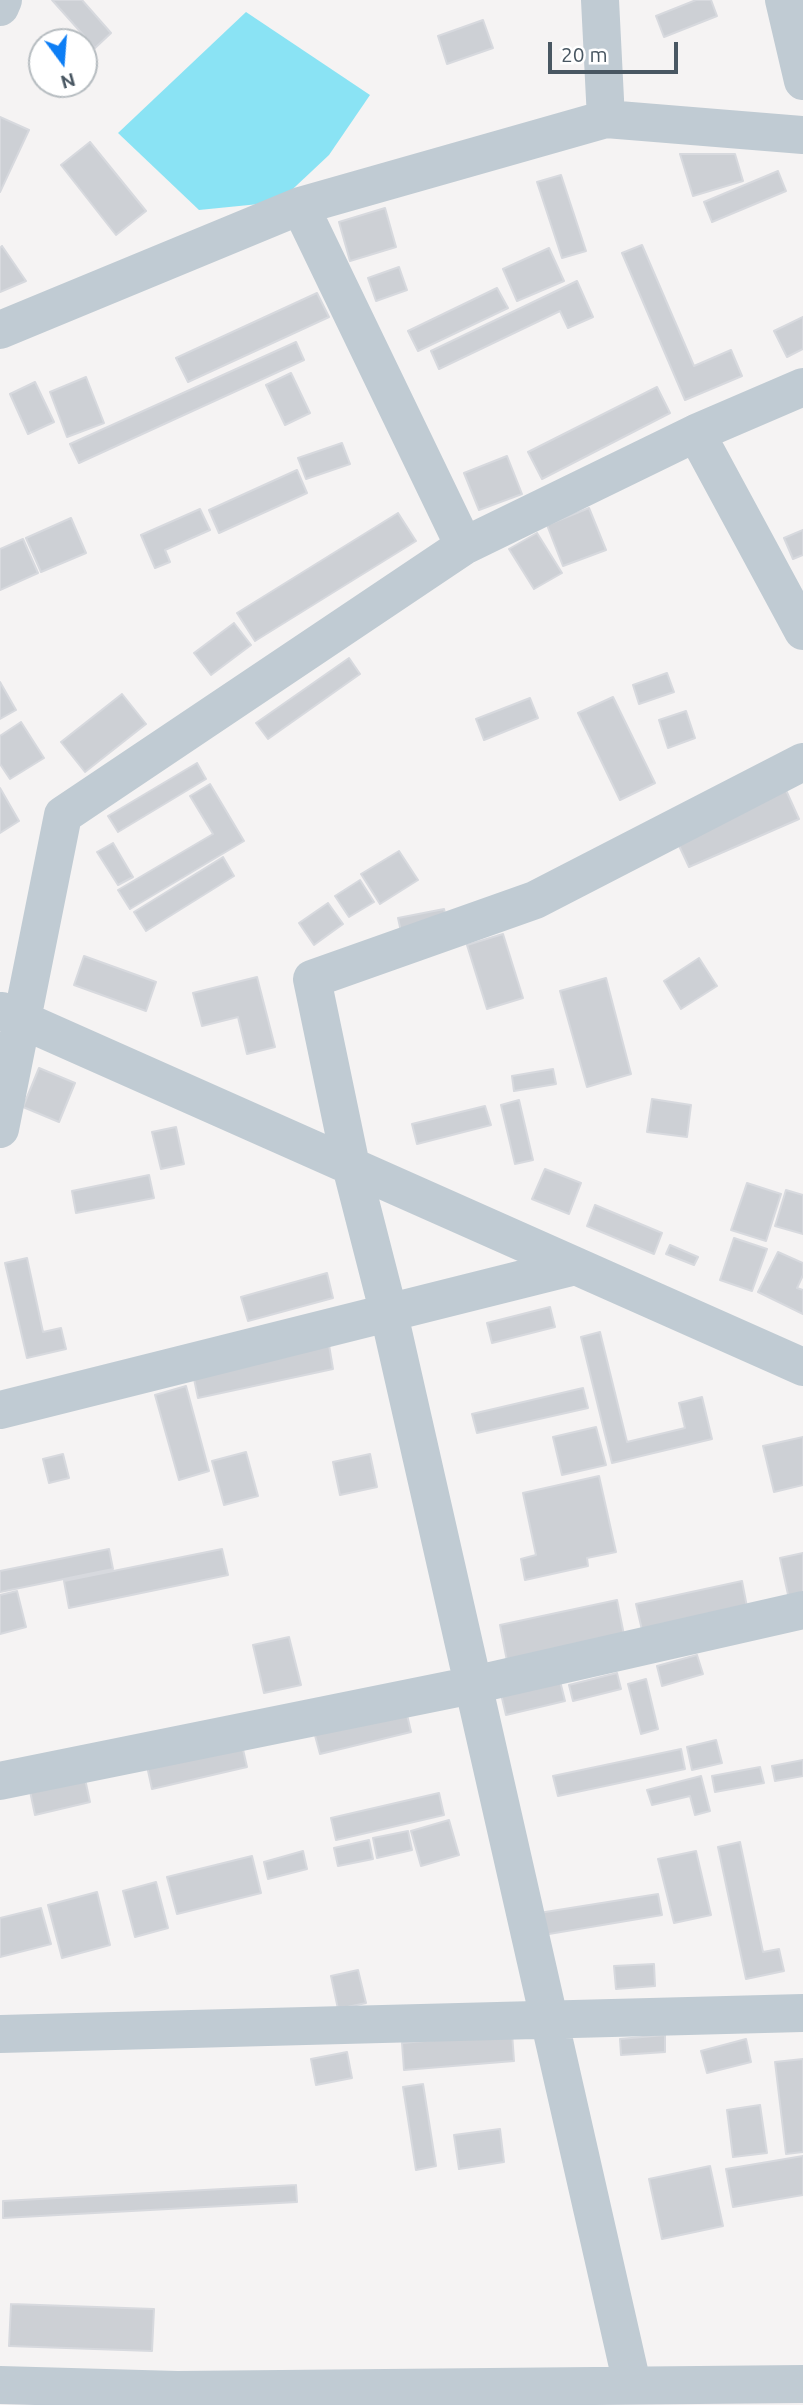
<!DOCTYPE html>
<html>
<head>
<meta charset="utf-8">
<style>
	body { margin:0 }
	#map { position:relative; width:803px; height:2405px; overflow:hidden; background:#f5f3f3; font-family:Ubuntu,sans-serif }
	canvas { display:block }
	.north { position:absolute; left:28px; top:28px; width:70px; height:70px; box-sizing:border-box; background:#fff; border:2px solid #b6bcc0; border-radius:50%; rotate:164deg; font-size:19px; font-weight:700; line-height:28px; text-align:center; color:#495762 }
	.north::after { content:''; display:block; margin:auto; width:24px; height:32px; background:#0d7ef5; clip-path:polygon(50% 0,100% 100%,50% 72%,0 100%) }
	.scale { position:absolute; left:548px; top:42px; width:130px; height:32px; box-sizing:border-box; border:4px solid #495762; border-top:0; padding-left:9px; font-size:21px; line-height:24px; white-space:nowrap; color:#495762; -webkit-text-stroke:5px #fff; paint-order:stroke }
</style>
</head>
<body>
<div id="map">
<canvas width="803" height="2405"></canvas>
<div class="north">N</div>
<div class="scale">20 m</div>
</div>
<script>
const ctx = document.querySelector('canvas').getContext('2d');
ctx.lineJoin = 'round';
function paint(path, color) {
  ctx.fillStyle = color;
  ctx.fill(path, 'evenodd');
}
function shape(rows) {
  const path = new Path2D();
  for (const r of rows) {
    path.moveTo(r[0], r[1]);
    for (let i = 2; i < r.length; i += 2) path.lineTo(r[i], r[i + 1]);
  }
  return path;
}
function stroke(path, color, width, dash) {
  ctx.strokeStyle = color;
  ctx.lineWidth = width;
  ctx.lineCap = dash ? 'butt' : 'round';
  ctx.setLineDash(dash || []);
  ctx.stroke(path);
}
paint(shape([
	[246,12,370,95,329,155,279,202,199,210,118,133]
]), '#8ae3f4');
const building = shape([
	[52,0,82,0,111,33,95,48,52,0],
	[696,0,711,0,717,16,664,37,656,16,696,0],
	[483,20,493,48,447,64,438,36,483,20],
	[0,117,29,130,0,192,0,117],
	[90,142,146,211,116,235,61,165,90,142],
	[680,154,735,154,743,181,693,196,680,154],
	[778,171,786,191,712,222,704,202,778,171],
	[561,175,586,251,562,258,537,182,561,175],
	[385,208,396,247,350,261,339,222,385,208],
	[642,245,694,366,731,350,742,376,685,400,622,253,642,245],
	[2,246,26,281,0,292,0,248,2,246],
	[549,248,564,281,517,301,503,269,549,248],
	[399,267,407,290,376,301,368,278,399,267],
	[577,281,593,317,568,328,560,311,439,369,431,351,577,281],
	[497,288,508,308,418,351,408,331,497,288],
	[317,293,329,317,188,382,176,358,317,293],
	[803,317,803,349,787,357,774,331,803,317],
	[296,342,304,360,79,463,70,444,296,342],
	[291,373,310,413,285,425,266,385,291,373],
	[86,377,104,423,67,437,50,392,86,377],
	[35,382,54,422,28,434,10,394,35,382],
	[657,387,670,413,542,479,528,452,657,387],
	[342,443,350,464,306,479,298,458,342,443],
	[507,456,522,494,479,510,464,473,507,456],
	[297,470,307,493,219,533,209,510,297,470],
	[589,508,606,550,563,566,547,525,589,508],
	[200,509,210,530,165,550,170,562,155,568,141,535,200,509],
	[398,513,416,541,255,641,237,613,398,513],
	[71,518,86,553,41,572,26,538,71,518],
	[803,530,803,555,793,559,784,538,803,530],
	[537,533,562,573,534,589,509,549,537,533],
	[23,539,38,573,0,590,0,549,23,539],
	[234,623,251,645,211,675,194,653,234,623],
	[349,658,360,674,268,739,256,723,349,658],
	[667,673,674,692,639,704,633,685,667,673],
	[0,682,16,710,0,719,0,682],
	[122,694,146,724,85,772,61,742,122,694],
	[613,697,655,783,620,800,578,713,613,697],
	[530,698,538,718,484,740,476,719,530,698],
	[686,711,695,738,668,748,659,720,686,711],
	[21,722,44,758,10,779,0,764,0,736,21,722],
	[197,763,206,779,118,832,108,816,197,763],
	[210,784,244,841,130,909,118,890,213,834,190,796,210,784],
	[0,788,19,821,0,833,0,788],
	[785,788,799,819,689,867,675,837,785,788],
	[113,843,133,877,118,885,97,852,113,843],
	[399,851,418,880,380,904,361,874,399,851],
	[223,857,234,876,146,931,134,912,223,857],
	[360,880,374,902,349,917,335,896,360,880],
	[328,903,343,924,314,945,299,923,328,903],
	[444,909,448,926,402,936,398,918,444,909],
	[503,934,523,998,487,1009,467,945,503,934],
	[84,956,156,982,146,1011,74,985,84,956],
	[699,958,717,986,681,1009,664,981,699,958],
	[257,977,275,1047,247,1054,238,1017,202,1026,193,993,257,977],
	[606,978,631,1074,587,1087,560,991,606,978],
	[39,1068,75,1083,59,1122,23,1107,39,1068],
	[553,1069,556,1084,514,1091,512,1076,553,1069],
	[652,1099,691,1105,687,1137,647,1132,652,1099],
	[519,1100,533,1160,515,1164,501,1105,519,1100],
	[485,1106,491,1125,417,1144,412,1124,485,1106],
	[176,1127,184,1164,161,1169,152,1132,176,1127],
	[545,1169,581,1183,569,1214,532,1199,545,1169],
	[149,1175,154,1198,76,1213,72,1191,149,1175],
	[747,1183,781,1194,766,1241,731,1230,747,1183],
	[786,1190,803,1195,803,1234,775,1226,786,1190],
	[595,1205,662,1233,654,1254,587,1226,595,1205],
	[734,1238,767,1249,752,1291,720,1280,734,1238],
	[670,1245,698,1257,694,1265,666,1254,670,1245],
	[778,1252,803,1263,803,1275,797,1288,803,1290,803,1314,758,1292,778,1252],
	[27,1258,43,1332,61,1328,66,1349,27,1358,5,1263,27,1258],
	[327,1273,333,1298,248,1321,241,1297,327,1273],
	[550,1307,555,1327,492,1343,487,1323,550,1307],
	[600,1332,627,1442,685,1428,679,1403,702,1397,712,1439,612,1463,581,1337,600,1332],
	[329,1345,333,1369,198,1398,193,1374,329,1345],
	[186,1386,209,1471,179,1480,155,1395,186,1386],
	[583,1388,588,1408,477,1433,472,1414,583,1388],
	[596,1427,606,1465,562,1475,553,1437,596,1427],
	[803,1437,803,1485,774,1492,763,1446,803,1437],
	[246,1452,258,1496,224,1505,212,1461,246,1452],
	[63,1454,69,1478,49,1483,43,1459,63,1454],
	[370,1454,377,1487,340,1495,333,1462,370,1454],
	[599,1476,616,1552,587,1558,588,1566,525,1580,521,1559,536,1555,523,1493,599,1476],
	[109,1549,113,1569,0,1592,0,1571,109,1549],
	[222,1549,228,1575,69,1608,64,1581,222,1549],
	[803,1553,803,1596,789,1599,780,1558,803,1553],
	[742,1581,747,1607,642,1630,636,1604,742,1581],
	[17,1591,26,1627,0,1634,0,1595,17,1591],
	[617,1600,624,1635,507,1661,500,1625,617,1600],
	[289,1637,301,1685,264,1693,253,1645,289,1637],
	[697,1655,703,1674,662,1686,657,1666,697,1655],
	[617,1673,621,1689,573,1701,569,1685,617,1673],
	[646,1679,658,1729,641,1734,628,1684,646,1679],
	[560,1681,565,1701,506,1715,501,1694,560,1681],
	[405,1706,411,1732,320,1754,313,1728,405,1706],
	[716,1740,722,1763,692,1770,687,1747,716,1740],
	[242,1745,247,1767,152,1789,147,1766,242,1745],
	[681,1749,685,1769,558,1796,553,1776,681,1749],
	[803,1760,803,1776,775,1781,772,1766,803,1760],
	[760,1767,764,1783,715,1792,712,1776,760,1767],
	[701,1776,710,1811,695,1815,690,1796,652,1805,647,1790,701,1776],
	[85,1779,90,1802,35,1815,30,1791,85,1779],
	[439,1793,444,1815,336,1840,331,1818,439,1793],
	[449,1820,459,1855,421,1866,411,1831,449,1820],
	[408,1831,412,1850,377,1858,373,1838,408,1831],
	[369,1840,373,1859,338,1866,334,1848,369,1840],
	[740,1842,763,1952,779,1949,784,1971,746,1979,718,1847,740,1842],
	[303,1851,307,1869,268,1879,264,1862,303,1851],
	[696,1851,711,1915,674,1923,658,1859,696,1851],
	[252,1856,261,1893,177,1914,167,1877,252,1856],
	[156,1882,168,1928,135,1937,123,1891,156,1882],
	[97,1892,110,1945,62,1958,48,1905,97,1892],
	[658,1894,662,1915,543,1935,539,1913,658,1894],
	[41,1908,51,1944,0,1957,0,1918,41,1908],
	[654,1964,655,1986,616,1989,614,1966,654,1964],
	[358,1970,366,2003,338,2009,331,1976,358,1970],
	[512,2033,514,2061,404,2070,402,2043,512,2033],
	[665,2035,665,2052,621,2055,620,2039,665,2035],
	[746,2039,751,2062,707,2073,701,2051,746,2039],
	[347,2052,352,2078,316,2085,311,2059,347,2052],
	[803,2059,803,2152,786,2154,775,2062,803,2059],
	[423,2084,436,2166,416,2170,403,2087,423,2084],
	[760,2105,767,2153,733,2157,727,2110,760,2105],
	[500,2129,504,2162,459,2169,454,2135,500,2129],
	[803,2156,803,2195,733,2207,726,2169,803,2156],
	[710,2166,723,2226,662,2239,649,2179,710,2166],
	[296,2185,297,2202,3,2218,3,2201,296,2185],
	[11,2304,154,2309,152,2351,9,2346,11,2304]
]);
paint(building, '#cdd0d5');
stroke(building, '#d7d9de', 2);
stroke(shape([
	[600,0,606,119],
	[784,0,803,81],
	[0,7,3,0],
	[300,206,464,546],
	[0,330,300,206,606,119,803,135],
	[696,433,803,631],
	[2,1011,803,1367],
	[0,1129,63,815,464,546,696,433,803,387],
	[0,1410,575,1266],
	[0,1781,473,1685,803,1610],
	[0,2034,803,2013],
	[632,2384,389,1314,351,1166,312,979,535,900,803,762],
	[0,2385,177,2390,803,2384]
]), '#c0cbd3', 38);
</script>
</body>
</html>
